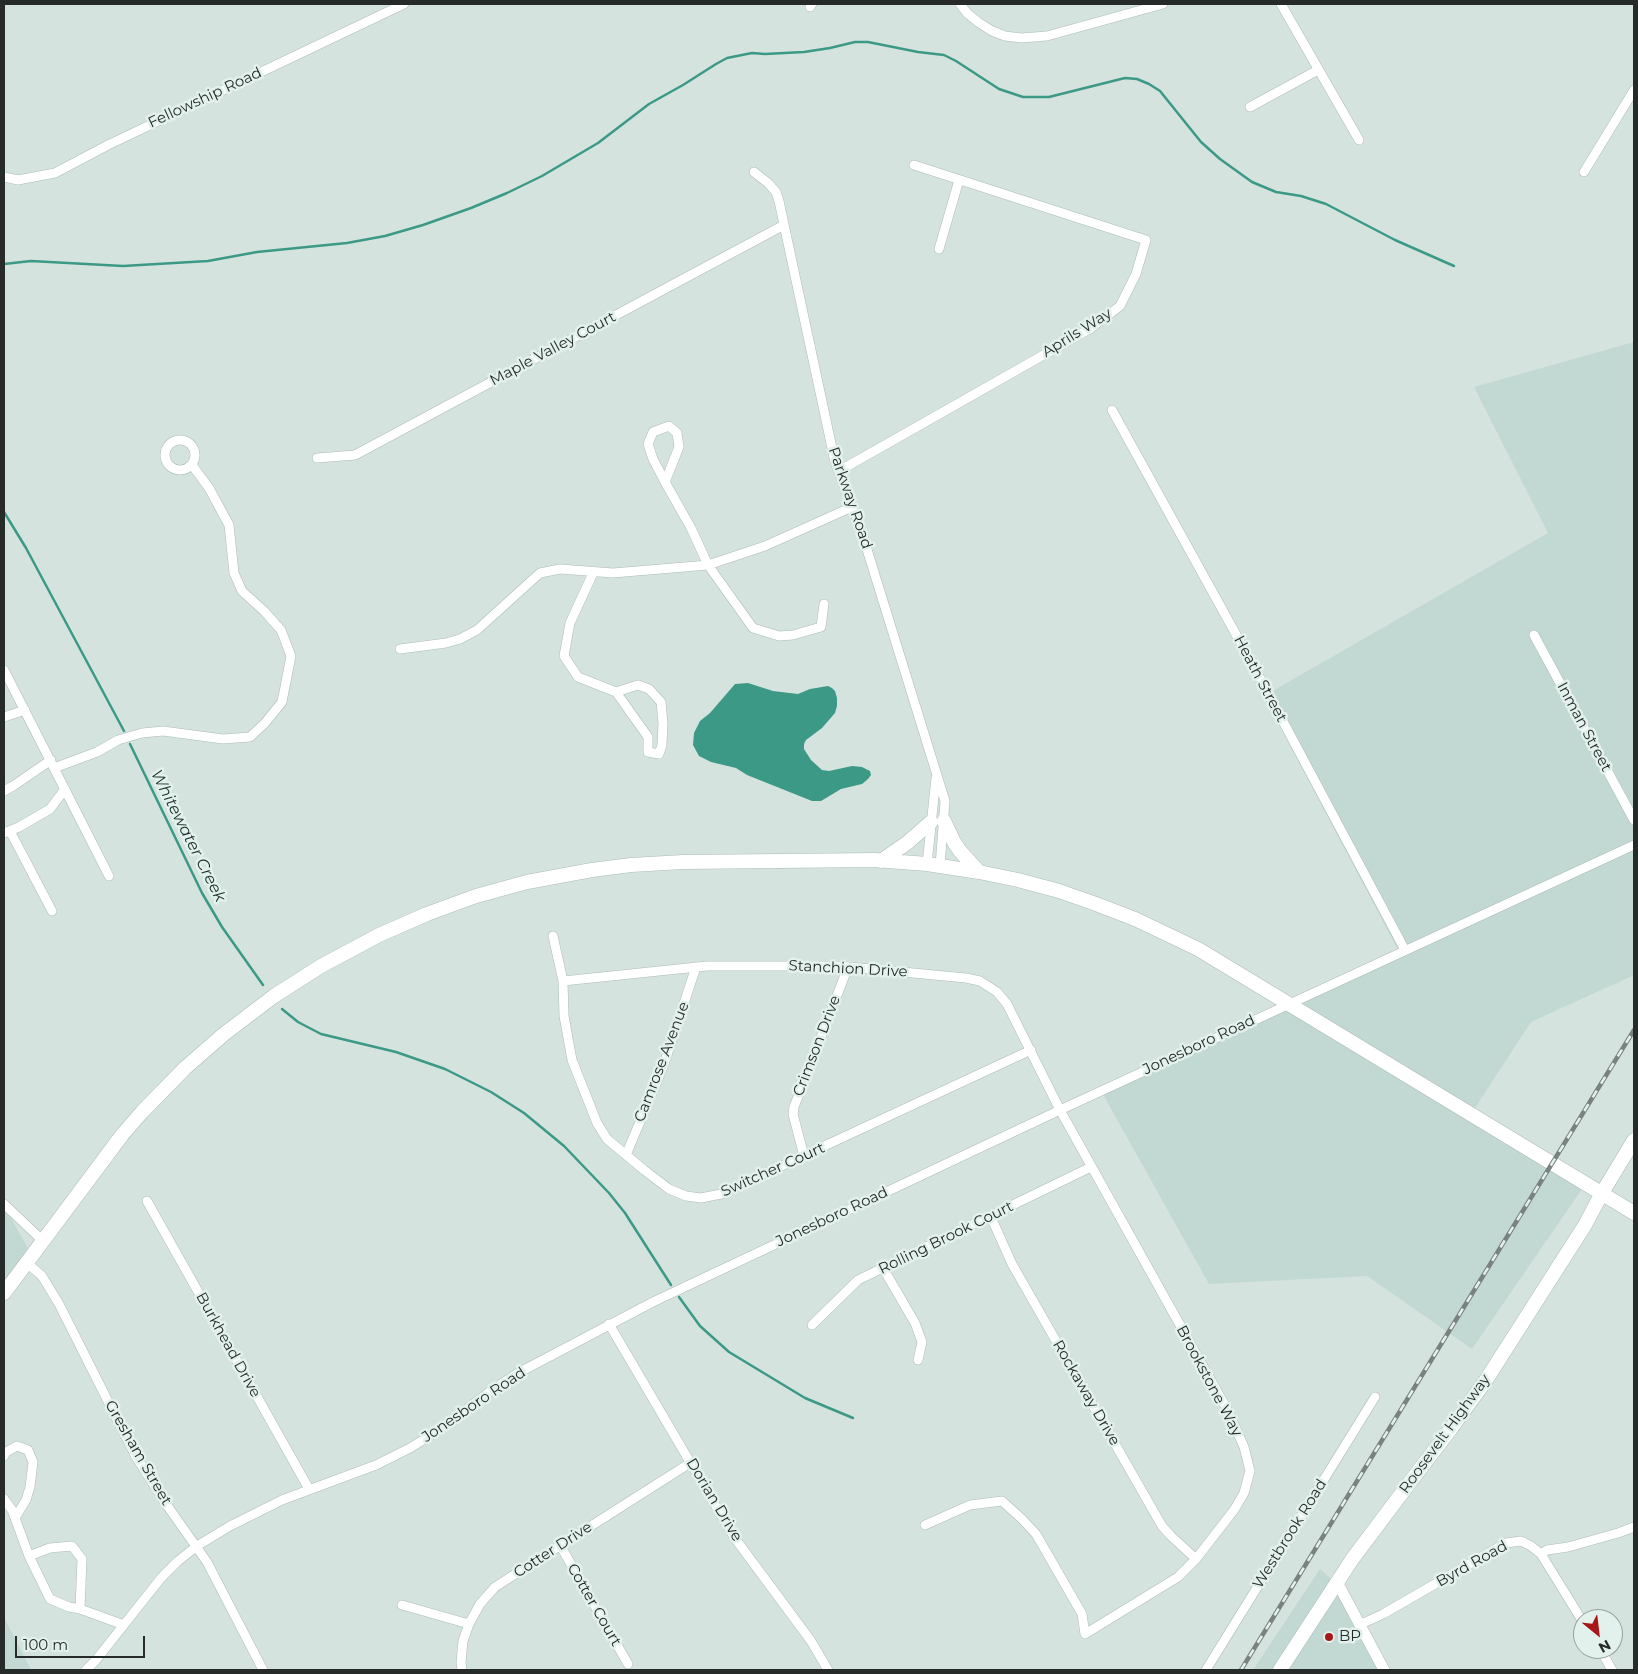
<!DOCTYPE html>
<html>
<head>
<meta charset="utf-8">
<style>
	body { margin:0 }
	#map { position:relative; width:1638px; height:1674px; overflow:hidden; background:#d5e3df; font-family:Montserrat,sans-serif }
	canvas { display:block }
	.frame { position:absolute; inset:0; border:5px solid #262b2a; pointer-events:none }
	.north { position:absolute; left:1573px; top:1609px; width:50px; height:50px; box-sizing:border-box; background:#e3f1ed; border:1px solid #97a29f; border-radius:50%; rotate:151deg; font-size:14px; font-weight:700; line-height:20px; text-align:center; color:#262b2a }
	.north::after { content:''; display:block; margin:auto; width:18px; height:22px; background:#a91618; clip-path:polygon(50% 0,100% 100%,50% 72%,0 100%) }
	.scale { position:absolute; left:15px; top:1636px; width:130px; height:22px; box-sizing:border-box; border:2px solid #262b2a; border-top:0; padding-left:6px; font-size:15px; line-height:18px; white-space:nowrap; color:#262b2a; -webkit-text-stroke:4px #e3f1ed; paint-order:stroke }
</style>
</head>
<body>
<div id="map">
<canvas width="1638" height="1674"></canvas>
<div class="frame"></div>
<div class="north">N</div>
<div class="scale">100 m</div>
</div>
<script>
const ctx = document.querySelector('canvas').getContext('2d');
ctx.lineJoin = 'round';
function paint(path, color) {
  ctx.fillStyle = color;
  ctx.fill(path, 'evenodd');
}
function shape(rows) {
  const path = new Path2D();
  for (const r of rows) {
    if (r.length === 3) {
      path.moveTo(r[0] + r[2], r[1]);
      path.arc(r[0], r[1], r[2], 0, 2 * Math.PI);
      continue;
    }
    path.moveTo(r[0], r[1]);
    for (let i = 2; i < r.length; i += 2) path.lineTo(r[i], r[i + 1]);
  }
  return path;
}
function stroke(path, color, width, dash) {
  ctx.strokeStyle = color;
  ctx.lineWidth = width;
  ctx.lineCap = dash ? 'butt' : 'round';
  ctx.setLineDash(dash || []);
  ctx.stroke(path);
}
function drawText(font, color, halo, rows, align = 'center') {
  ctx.font = font + ' Montserrat,sans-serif';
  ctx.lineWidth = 5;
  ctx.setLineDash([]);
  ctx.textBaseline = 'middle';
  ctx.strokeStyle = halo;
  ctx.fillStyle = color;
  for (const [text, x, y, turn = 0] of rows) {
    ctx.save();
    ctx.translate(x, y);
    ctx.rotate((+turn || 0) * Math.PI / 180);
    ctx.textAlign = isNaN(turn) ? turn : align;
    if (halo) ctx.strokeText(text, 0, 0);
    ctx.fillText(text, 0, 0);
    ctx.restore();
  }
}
paint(shape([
	[1634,342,1634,975,1531,1022,1471,1114,1584,1186,1472,1349,1367,1276,1209,1284,1100,1089,1398,950,1264,696,1548,533,1474,387],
	[4,1205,33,1258,4,1293],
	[1320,1569,1339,1586,1380,1670,1253,1670],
	[4,1617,31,1670,4,1670]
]), '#c2d8d2');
paint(shape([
	[748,683,773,691,798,694,810,689,828,686,832,688,835,691,837,698,837,706,835,713,822,728,806,740,804,744,804,749,811,760,822,770,829,771,852,766,862,767,870,771,871,775,868,779,862,784,841,789,821,801,812,801,747,775,736,768,711,762,699,756,693,745,694,733,700,721,710,713,735,684]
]), '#3b9986');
stroke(shape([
	[4,264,31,261,123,266,208,261,257,252,347,243,385,236,423,225,471,208,507,193,542,176,598,143,649,104,683,85,716,64,727,58,752,53,765,54,804,52,830,48,855,42,868,42,918,52,944,55,956,61,999,89,1023,97,1049,97,1125,78,1137,79,1149,84,1160,91,1201,142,1220,159,1252,182,1276,192,1301,196,1326,204,1395,240,1454,266],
	[4,512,26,548,124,731],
	[130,744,202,893,222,927,263,985],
	[282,1009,298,1022,321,1034,396,1052,445,1069,491,1092,524,1113,564,1146,609,1193,625,1213,671,1285],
	[679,1297,700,1326,729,1352,805,1398,853,1418]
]), '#3b9986', 2.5);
const minor = shape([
	[960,4,967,13,978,22,992,31,1005,36,1021,38,1047,36,1163,4],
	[1281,4,1359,140],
	[810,7,812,4],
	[1250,107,1318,70],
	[754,172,768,183,776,192,779,201,835,462,861,530,945,801,940,866],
	[1584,172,1634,90],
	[4,177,18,180,55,173,108,145,404,4],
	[939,249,959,180],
	[1112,410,1254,667,1405,950],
	[669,426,677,433,679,447,665,482,653,459,648,444,653,432,669,426],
	[180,455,15],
	[317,458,355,455,784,225],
	[839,471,1091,328,1120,306,1136,274,1146,240,914,165],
	[665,482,691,528,708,565,753,628,779,636,793,635,821,627,824,604],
	[594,571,570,623,564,656,578,677,616,692],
	[1534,635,1634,820],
	[400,649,446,643,460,639,477,630,540,573,560,569,613,573,708,565,765,546,852,507],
	[4,670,109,876],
	[638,685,649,689,661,702,663,723,662,745,659,754,648,752,648,737,616,692,638,685],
	[4,717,25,710],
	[54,768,97,752,118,740,142,733,163,731,223,739,250,737,265,723,282,702,291,656,281,630,264,611,242,591,234,573,229,525,209,488,192,465],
	[4,791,13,786,51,760],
	[10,831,52,911],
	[4,833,19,827,50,809,65,789],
	[927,864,936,778],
	[553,936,563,981,564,1016,572,1060,597,1123,607,1139,644,1170,669,1189,686,1196,701,1198,721,1194,1031,1050],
	[563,981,707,966,839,966,966,978,980,981,997,992,1007,1004,1060,1110,1228,1411,1244,1447,1250,1471,1244,1493,1234,1510,1196,1559,1178,1577,1085,1634,1082,1614,1036,1534,1022,1519,1002,1501,970,1505,925,1525],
	[626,1155,663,1067,696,967],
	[804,1156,793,1114,794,1107,848,967],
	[147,1201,309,1489],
	[4,1204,43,1241],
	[991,1217,1012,1264,1162,1526,1171,1536,1196,1559],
	[27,1263,42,1276,59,1304,135,1455,164,1501,207,1562,263,1670],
	[883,1268,915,1323,922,1342,918,1360],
	[609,1324,734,1537,811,1641,828,1670],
	[812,1325,858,1280,1091,1167],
	[4,1456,6,1452,17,1446,28,1450,33,1462,30,1487,26,1500,15,1518,12,1510,4,1499],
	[15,1518,29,1556,50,1599,69,1607,80,1609,124,1625],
	[560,1545,628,1664],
	[1541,1554,1547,1550,1568,1547,1618,1533,1634,1527],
	[29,1556,50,1548,72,1546,82,1559,80,1609],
	[402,1605,469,1624],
	[1359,1625,1383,1614,1506,1543,1521,1541,1531,1546,1541,1554,1583,1622],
	[1600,1649,1612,1670],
	[86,1670,96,1660,161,1578,178,1561,197,1546,230,1526,282,1500,376,1465,410,1448,436,1432,492,1390,518,1373,653,1302,1060,1110,1634,845],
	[462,1670,461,1662,463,1641,469,1624,480,1604,495,1587,690,1463],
	[1206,1670,1375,1397]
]);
const tertiary = shape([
	[1337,1582,1384,1670]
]);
const primary = shape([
	[944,821,954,842,960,851,979,872],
	[881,861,907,843,931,822],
	[4,1293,122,1135,142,1112,185,1068,224,1034,274,996,321,966,379,935,427,914,476,896,527,882,592,870,631,865,683,862,875,860,927,864,979,872,1018,880,1059,891,1096,904,1135,919,1198,949,1634,1213],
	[1280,1670,1353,1558,1426,1461,1450,1430,1486,1380,1585,1225,1602,1193,1634,1140]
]);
stroke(minor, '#adbbb7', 10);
stroke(tertiary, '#adbbb7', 12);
stroke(primary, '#adbbb7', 15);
stroke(minor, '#fff', 9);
stroke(tertiary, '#fff', 11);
stroke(primary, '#fff', 14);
const rail = shape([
	[1241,1670,1634,1030]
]);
stroke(rail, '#79827f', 4.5);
stroke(rail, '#e3f1ed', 2.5, [8]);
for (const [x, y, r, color] of [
	[1329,1637,5,"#a91618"]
]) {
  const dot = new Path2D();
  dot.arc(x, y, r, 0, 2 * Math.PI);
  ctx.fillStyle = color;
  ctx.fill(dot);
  stroke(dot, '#e3f1ed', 2);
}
drawText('15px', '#262b2a', '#e3f1ed', [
	["Fellowship Road",205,98,-25],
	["Aprils Way",1077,333,-32],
	["Maple Valley Court",553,349,-28],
	["Parkway Road",850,498,71],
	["Heath Street",1260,679,62],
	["Inman Street",1584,727,62],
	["Stanchion Drive",848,969,3],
	["Jonesboro Road",1199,1045,-25],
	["Crimson Drive",817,1046,-69],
	["Camrose Avenue",662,1062,-69],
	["Switcher Court",773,1170,-24],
	["Jonesboro Road",832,1217,-25],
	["Rolling Brook Court",946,1238,-26],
	["Burkhead Drive",228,1345,61],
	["Brookstone Way",1209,1381,62],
	["Rockaway Drive",1086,1393,60],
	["Jonesboro Road",474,1405,-34],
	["Roosevelt Highway",1445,1434,-54],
	["Gresham Street",138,1453,60],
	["Dorian Drive",714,1500,59],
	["Westbrook Road",1290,1534,-58],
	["Cotter Drive",553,1550,-33],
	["Byrd Road",1472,1564,-29],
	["Cotter Court",594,1605,60]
]);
drawText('15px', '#262b2a', '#e3f1ed', [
	["BP",1339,1637]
], 'left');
drawText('italic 16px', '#1a302a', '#e3f1ed', [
	["Whitewater Creek",188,836,63]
]);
</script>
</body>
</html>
